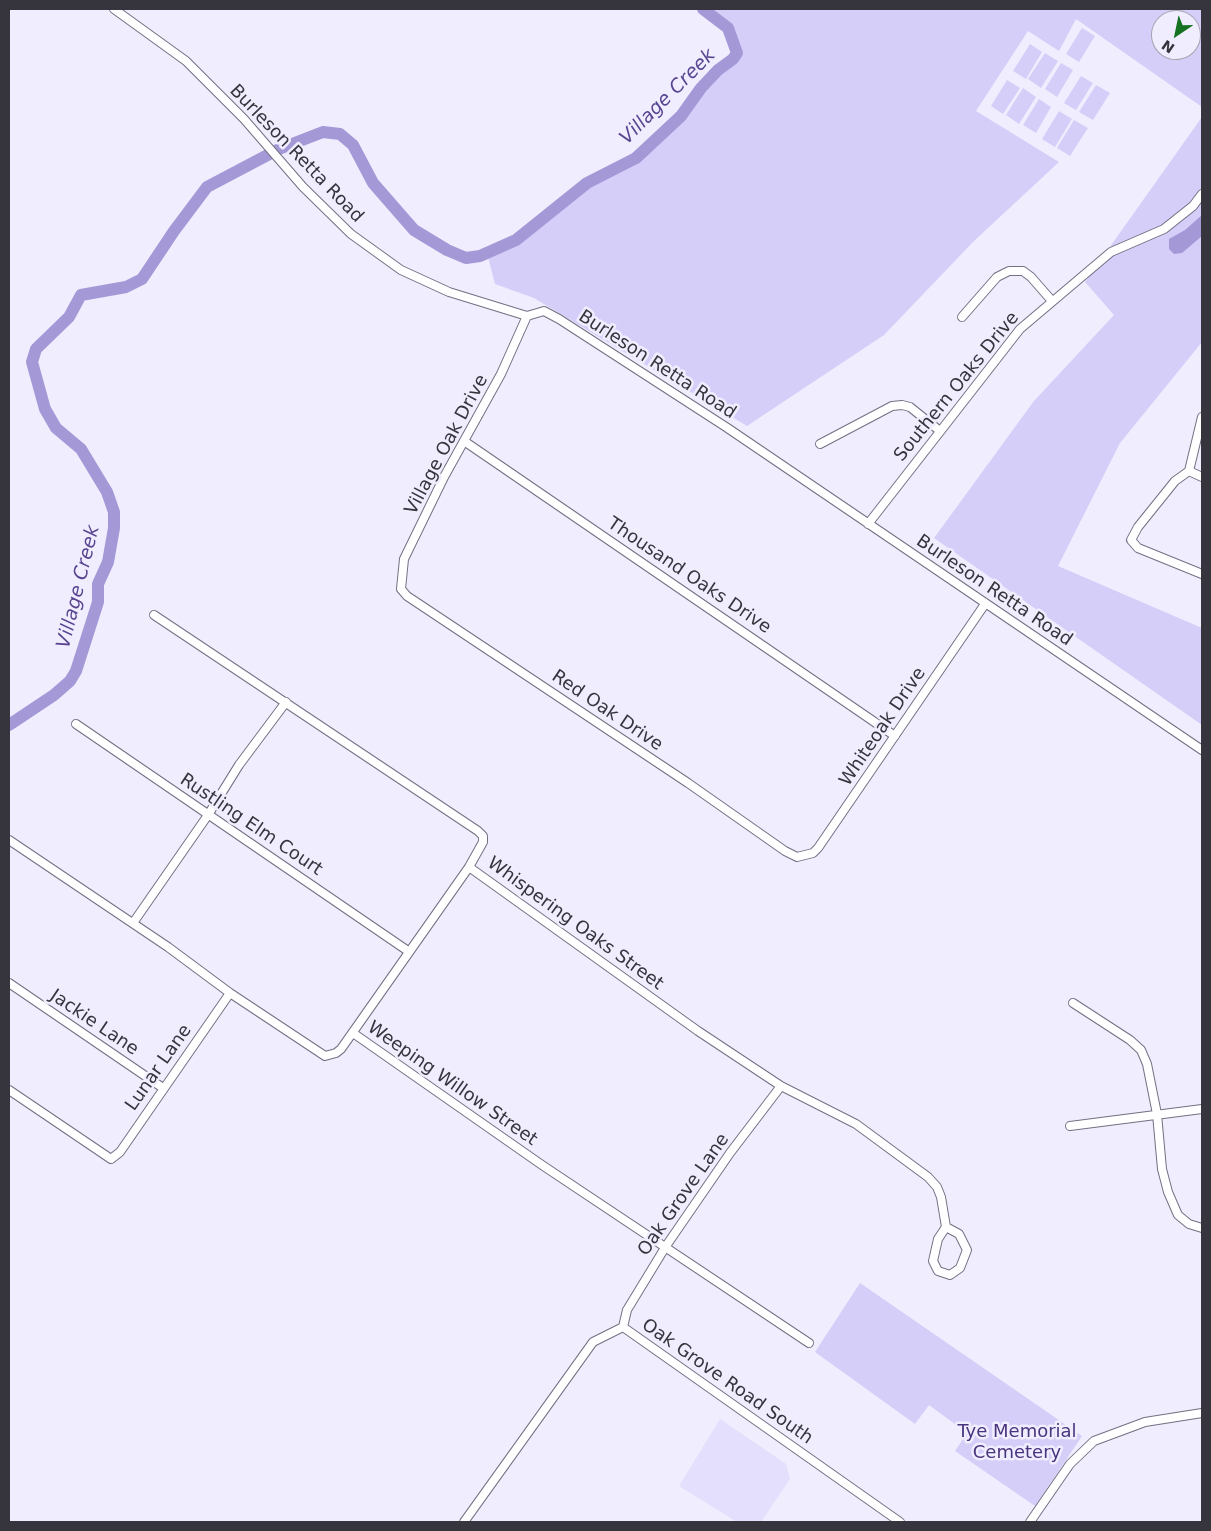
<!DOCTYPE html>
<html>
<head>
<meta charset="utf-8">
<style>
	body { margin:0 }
	#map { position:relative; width:1211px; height:1531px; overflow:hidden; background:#f0edfe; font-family:"DejaVu Sans",sans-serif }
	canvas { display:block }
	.frame { position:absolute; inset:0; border:10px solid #36353d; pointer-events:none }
	.north { position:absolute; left:1151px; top:10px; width:50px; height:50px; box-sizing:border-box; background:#f0edfe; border:1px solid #a6a3b1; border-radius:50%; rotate:214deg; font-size:14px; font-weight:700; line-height:20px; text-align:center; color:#36353d }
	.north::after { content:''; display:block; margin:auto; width:18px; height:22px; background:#147220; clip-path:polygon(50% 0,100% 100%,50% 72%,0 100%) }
</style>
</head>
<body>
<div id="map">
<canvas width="1211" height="1531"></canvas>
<div class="frame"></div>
<div class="north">N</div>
</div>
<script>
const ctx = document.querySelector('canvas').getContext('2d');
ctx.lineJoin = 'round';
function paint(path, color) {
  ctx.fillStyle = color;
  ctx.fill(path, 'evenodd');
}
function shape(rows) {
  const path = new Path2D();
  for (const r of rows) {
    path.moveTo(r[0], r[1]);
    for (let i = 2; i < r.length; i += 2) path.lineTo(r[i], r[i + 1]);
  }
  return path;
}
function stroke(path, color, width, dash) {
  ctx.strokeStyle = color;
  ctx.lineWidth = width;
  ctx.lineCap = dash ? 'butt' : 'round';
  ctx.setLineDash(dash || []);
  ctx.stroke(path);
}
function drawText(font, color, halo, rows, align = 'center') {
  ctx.font = font + ' "DejaVu Sans",sans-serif';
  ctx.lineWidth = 5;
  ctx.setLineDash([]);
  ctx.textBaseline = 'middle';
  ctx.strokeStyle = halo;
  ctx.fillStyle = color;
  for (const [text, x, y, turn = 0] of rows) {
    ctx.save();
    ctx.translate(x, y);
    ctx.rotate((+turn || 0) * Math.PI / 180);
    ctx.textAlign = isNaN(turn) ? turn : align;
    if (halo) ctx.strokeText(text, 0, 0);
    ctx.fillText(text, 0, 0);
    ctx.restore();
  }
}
paint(shape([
	[720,1419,786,1464,790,1479,761,1522,737,1522,679,1486]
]), '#e4dffc');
paint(shape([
	[703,9,1202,9,1202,107,1076,19,1059,51,1028,31,976,111,1059,162,974,241,884,335,747,426,534,298,495,284,487,253,516,240,587,183,636,158,681,116,701,88,718,70,733,59,737,53,728,28],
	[1161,20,1191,20,1191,50,1161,50],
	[1082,28,1095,36,1079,62,1066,54],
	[1030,44,1042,52,1026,79,1013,71],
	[1045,53,1058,61,1041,88,1028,79],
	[1061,63,1073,70,1057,97,1045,89],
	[1081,76,1093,83,1076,110,1064,103],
	[1007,80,1020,88,1003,114,991,106],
	[1096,85,1110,93,1093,120,1079,112],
	[1023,88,1036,97,1019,124,1006,115],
	[1039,99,1051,107,1036,133,1023,125],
	[1059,111,1072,119,1055,147,1042,139],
	[1202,117,1202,342,1120,443,1058,566,1202,628,1202,725,934,538,1034,401,1114,315,1085,282],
	[1074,120,1088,128,1070,156,1057,148],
	[860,1283,1082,1436,1035,1506,955,1451,967,1433,929,1405,915,1424,815,1352]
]), '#d5cef8');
paint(shape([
	[1202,215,1202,236,1182,253,1174,254,1169,249,1169,239,1185,230]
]), '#a598d7');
stroke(shape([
	[9,725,54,695,70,681,76,671,98,602,98,584,108,562,114,528,114,512,107,492,81,449,56,428,45,409,32,362,36,349,69,317,81,295,126,287,142,279,174,231,207,187,279,149,323,132,340,134,353,145,373,183,414,230,447,250,466,258,480,256,516,240,587,183,636,158,681,116,701,88,718,70,733,59,737,53,728,28,703,9]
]), '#a598d7', 12);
const minor = shape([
	[114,9,186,61,244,119,303,187,351,234,401,270,449,292,527,316,544,311,559,319,726,427,1202,750],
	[527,316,501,374,444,477,404,559,401,589,407,596,688,783,785,851,797,857,813,853,818,848,985,604],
	[962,317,997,277,1009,271,1023,271,1031,277,1052,301],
	[1202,417,1189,471,1175,481,1138,527,1131,540,1138,548,1202,574],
	[464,441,895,736],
	[820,444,892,406,902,405,910,407,940,431],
	[1189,471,1202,477],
	[868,524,1020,329,1111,252,1164,229,1193,206,1202,194],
	[76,724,408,951],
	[9,840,168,947,230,993,325,1056,336,1053,341,1049,469,867,483,842,483,836,478,831,154,615],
	[469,867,698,1031,781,1086,856,1124,928,1177,937,1187,941,1197,946,1227],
	[133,923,208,815,239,765,286,702],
	[9,983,163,1088],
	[1073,1003,1130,1040,1141,1050,1147,1064,1157,1114,1162,1169,1168,1192,1178,1215,1189,1224,1202,1228],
	[353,1033,542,1165,809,1343],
	[9,1090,111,1159,120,1152,230,993],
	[1070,1126,1202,1109],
	[946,1227,959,1234,967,1250,960,1268,950,1275,938,1271,933,1261,938,1239,946,1227],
	[623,1327,627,1310,666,1246,730,1153,781,1086],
	[464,1522,593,1342,623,1327,900,1522],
	[1030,1522,1070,1464,1094,1441,1145,1422,1202,1413]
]);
stroke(minor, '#737083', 10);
stroke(minor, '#fff', 8);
drawText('18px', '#36353d', '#f0edfe', [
	["Burleson Retta Road",296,154,46],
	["Burleson Retta Road",657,365,33],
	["Southern Oaks Drive",957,387,-51],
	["Village Oak Drive",447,445,-62],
	["Thousand Oaks Drive",689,576,34],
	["Burleson Retta Road",994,591,34],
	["Red Oak Drive",607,711,34],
	["Whiteoak Drive",883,727,-56],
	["Rustling Elm Court",251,825,34],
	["Whispering Oaks Street",575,924,36],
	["Jackie Lane",94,1023,34],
	["Lunar Lane",159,1068,-55],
	["Weeping Willow Street",452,1084,35],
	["Oak Grove Lane",684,1195,-55],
	["Oak Grove Road South",727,1382,35]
]);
drawText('18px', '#49347e', '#f0edfe', [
	["Tye Memorial",1017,1432],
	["Cemetery",1017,1453]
]);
drawText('italic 19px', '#594591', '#f0edfe', [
	["Village Creek",668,97,-45],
	["Village Creek",79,587,-76]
]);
</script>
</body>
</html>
